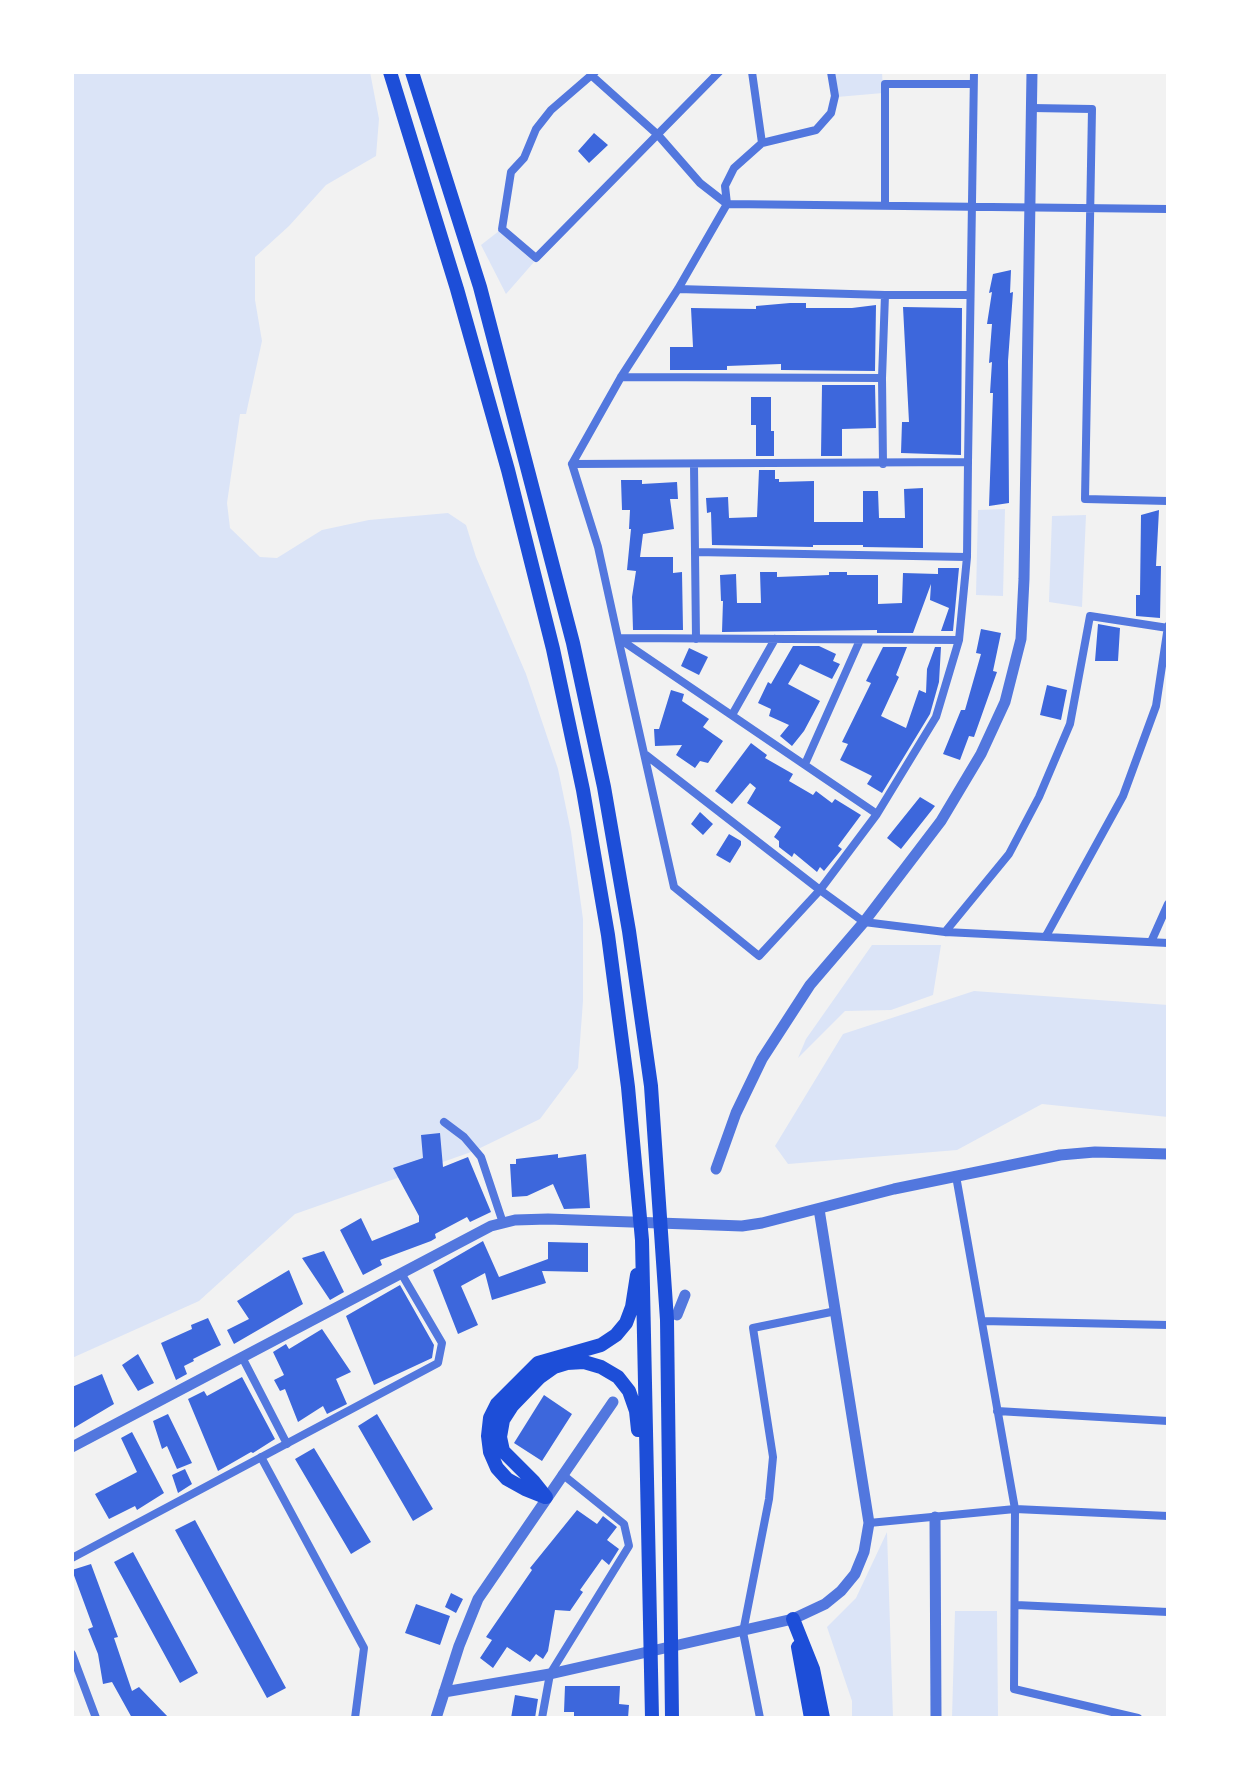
<!DOCTYPE html>
<html>
<head>
<meta charset="utf-8">
<style>
	body { margin:0 }
	#map { position:relative; width:1240px; height:1790px; overflow:hidden; background:#f2f2f2; font-family:"Playfair Display",serif }
	canvas { display:block }
	.frame { position:absolute; inset:0; border:74px solid #fff; pointer-events:none }
</style>
</head>
<body>
<div id="map">
<canvas width="1240" height="1790"></canvas>
<div class="frame"></div>
</div>
<script>
const ctx = document.querySelector('canvas').getContext('2d');
ctx.lineJoin = 'round';
function paint(path, color) {
  ctx.fillStyle = color;
  ctx.fill(path, 'evenodd');
}
function shape(rows) {
  const path = new Path2D();
  for (const r of rows) {
    path.moveTo(r[0], r[1]);
    for (let i = 2; i < r.length; i += 2) path.lineTo(r[i], r[i + 1]);
  }
  return path;
}
function stroke(path, color, width, dash) {
  ctx.strokeStyle = color;
  ctx.lineWidth = width;
  ctx.lineCap = dash ? 'butt' : 'round';
  ctx.setLineDash(dash || []);
  ctx.stroke(path);
}
paint(shape([
	[72,72,370,72,379,119,376,156,326,185,289,226,255,257,255,300,262,341,246,414,240,414,227,503,230,528,260,557,277,558,322,530,369,520,448,513,466,525,476,557,526,674,558,769,571,832,583,919,583,1001,578,1068,540,1119,474,1151,295,1214,199,1301,72,1358],
	[834,72,882,72,883,93,837,97],
	[499,231,534,262,506,294,481,245],
	[1005,509,1003,596,976,595,978,510],
	[1086,515,1082,607,1049,602,1052,516],
	[872,945,941,945,933,995,891,1010,845,1011,798,1058,806,1039],
	[974,991,1168,1005,1168,1117,1042,1104,957,1150,788,1164,775,1146,843,1034],
	[887,1532,893,1718,852,1718,852,1701,827,1627,856,1598],
	[955,1611,997,1611,998,1718,952,1718]
]), '#dbe4f7');
paint(shape([
	[594,133,608,145,589,163,578,151],
	[1011,270,1010,293,1013,292,1008,361,1009,503,989,506,993,393,990,393,992,362,989,363,992,324,987,324,992,292,989,293,993,274],
	[790,303,806,303,806,308,852,308,876,305,875,371,781,370,781,364,727,366,727,370,670,370,670,347,693,347,691,308,756,309,756,306],
	[903,307,962,308,961,455,901,453,902,422,909,422],
	[822,385,875,385,876,428,842,429,842,456,821,456],
	[751,397,771,397,771,431,774,431,774,456,756,456,756,425,751,425],
	[759,470,775,470,775,479,779,479,779,482,814,481,814,522,863,522,863,491,878,491,879,518,905,518,904,489,923,488,923,548,863,547,863,545,813,545,813,547,712,545,711,512,707,513,706,498,728,497,729,518,757,517],
	[621,480,642,480,642,484,677,482,678,499,670,499,674,529,643,534,640,557,673,557,673,573,682,572,683,630,633,630,632,597,636,571,627,570,631,529,629,529,630,510,622,510],
	[1159,510,1156,566,1161,566,1160,618,1136,616,1136,595,1140,595,1141,515],
	[938,568,959,568,953,631,941,631,949,608,930,600,931,584,913,633,877,633,877,630,722,632,723,601,721,601,720,575,736,574,737,603,761,603,760,572,777,572,777,577,829,575,829,572,847,572,847,575,878,575,878,604,902,603,903,573,938,574],
	[1098,624,1120,628,1118,661,1095,661],
	[981,629,1001,633,993,671,997,672,974,737,969,736,960,760,943,754,961,710,965,710,981,654,976,653],
	[793,646,819,646,836,654,833,661,840,664,832,679,800,664,788,684,820,701,804,731,792,746,780,736,789,725,769,716,771,709,758,703,768,682,771,684],
	[883,647,907,647,896,675,899,677,881,716,906,728,919,690,926,693,927,669,935,647,941,647,939,682,930,714,882,793,867,784,872,776,840,760,848,744,842,742,871,683,866,681],
	[689,648,708,657,699,675,681,666],
	[1047,685,1067,690,1061,720,1040,715],
	[671,690,684,694,682,701,709,719,703,727,723,741,708,763,700,761,695,768,676,755,682,745,655,746,654,729,659,729],
	[751,743,767,755,765,758,793,774,789,781,813,795,816,791,832,803,835,799,861,815,838,846,842,849,824,871,820,867,817,872,794,853,792,857,779,847,779,841,774,837,781,827,747,803,756,788,750,783,732,804,715,791],
	[920,797,935,806,901,849,887,838],
	[700,812,713,824,703,835,691,824],
	[729,834,741,841,741,845,730,863,716,855],
	[440,1133,443,1167,468,1157,491,1212,470,1222,467,1217,435,1234,436,1238,431,1241,380,1260,382,1265,363,1275,340,1230,361,1218,372,1241,419,1222,419,1216,393,1168,423,1158,421,1135],
	[558,1154,558,1158,586,1154,590,1208,564,1209,553,1184,527,1196,512,1197,510,1164,516,1164,516,1159],
	[483,1241,499,1277,548,1259,548,1242,588,1243,588,1272,542,1271,546,1283,492,1300,485,1273,461,1286,478,1325,458,1334,433,1270],
	[324,1251,344,1292,330,1300,302,1258],
	[289,1270,303,1304,234,1344,227,1330,249,1319,237,1301],
	[400,1285,434,1345,432,1358,374,1385,346,1316],
	[208,1318,221,1345,193,1359,194,1361,184,1366,187,1374,176,1380,161,1343,192,1329,191,1325],
	[322,1329,351,1372,336,1379,347,1404,327,1414,323,1406,298,1422,285,1389,280,1391,274,1380,284,1375,273,1352,286,1344,289,1349],
	[138,1354,154,1383,138,1391,122,1365],
	[102,1374,114,1404,72,1429,72,1387],
	[242,1377,275,1439,253,1453,251,1452,218,1471,188,1399,204,1391,207,1396],
	[544,1395,572,1414,542,1461,514,1443],
	[168,1414,192,1463,177,1469,167,1446,162,1449,153,1421],
	[377,1414,433,1509,413,1521,358,1426],
	[132,1432,164,1493,137,1510,135,1506,109,1519,95,1494,137,1472,121,1438],
	[314,1448,371,1542,351,1554,295,1459],
	[185,1469,192,1484,178,1493,172,1475],
	[577,1510,597,1524,603,1516,617,1527,607,1540,619,1549,609,1565,602,1559,580,1590,583,1592,570,1611,555,1610,548,1651,543,1659,536,1654,530,1662,507,1647,493,1668,480,1658,492,1640,486,1637,532,1570,530,1568],
	[195,1520,286,1688,267,1698,175,1530],
	[133,1552,198,1673,180,1683,114,1562],
	[91,1564,118,1637,114,1638,132,1691,139,1687,169,1718,132,1718,112,1682,103,1684,98,1654,88,1629,93,1627,72,1570],
	[451,1593,463,1599,456,1613,445,1607],
	[416,1604,450,1616,440,1645,405,1633],
	[565,1686,620,1686,619,1704,629,1705,628,1718,574,1718,574,1712,564,1712],
	[515,1695,538,1699,535,1718,511,1718]
]), '#3d67dc');
stroke(shape([
	[595,72,551,110,536,129,524,158,511,172,502,229,536,258,719,72],
	[591,75,658,135,700,183,727,204],
	[1032,108,1092,109,1085,499,1168,501],
	[762,143,816,130,831,113,835,96,831,72],
	[727,204,725,186,734,168,762,143,752,72],
	[885,204,885,84,973,84],
	[1168,209,727,204,678,289,621,377,572,464,968,462,967,557,959,640,936,717,877,814,820,890,864,922,945,932,1168,943],
	[678,289,885,295,882,378,883,464],
	[885,295,970,295],
	[621,377,882,378],
	[968,462,974,72],
	[572,464,598,547,618,638,877,814],
	[694,465,696,639],
	[695,552,967,557],
	[732,715,775,639],
	[646,755,820,890,759,956,674,887,618,638,959,640],
	[805,764,860,640],
	[945,932,1009,854,1039,797,1070,724,1090,616,1168,628],
	[1046,936,1123,796,1156,706,1168,626],
	[1151,942,1168,904],
	[444,1122,464,1137,481,1157,503,1223],
	[956,1176,1015,1509,1014,1689,1138,1718],
	[982,1321,1168,1325],
	[242,1357,287,1444],
	[997,1411,1168,1421],
	[261,1457,364,1648,355,1718],
	[869,1523,1015,1509,1168,1516],
	[72,1558,438,1363,442,1343,401,1273],
	[1016,1605,1168,1612],
	[72,1654,96,1718],
	[542,1718,550,1674,629,1546,624,1524,562,1474],
	[760,1718,743,1632,769,1499,773,1457,753,1328,836,1311]
]), '#5277de', 8);
stroke(shape([
	[716,1169,736,1113,762,1059,810,985,864,922,941,821,981,754,1005,702,1021,639,1024,579,1032,72],
	[677,1315,685,1295],
	[72,1447,491,1226,515,1220,548,1219,742,1226,762,1223,894,1189,1060,1155,1095,1152,1168,1154],
	[935,1517,936,1718],
	[444,1692,550,1674,793,1619,825,1604,841,1591,855,1574,864,1552,869,1523,819,1209],
	[436,1718,459,1646,478,1599,613,1402]
]), '#5277de', 11);
stroke(shape([
	[390,72,457,289,508,470,553,649,583,790,608,935,628,1087,642,1240,652,1718],
	[412,72,480,287,573,643,604,787,629,931,651,1086,667,1320,672,1718],
	[545,1497,525,1489,507,1479,497,1468,490,1452,488,1436,490,1418,497,1404,538,1363,601,1345,616,1335,626,1323,632,1307,637,1275],
	[546,1497,534,1482,503,1451,500,1437,503,1420,512,1406,540,1377,554,1367,567,1363,584,1362,601,1367,618,1377,629,1391,636,1411,638,1430],
	[793,1619,813,1669,823,1718],
	[798,1647,811,1718]
]), '#1d4ed8', 14);
</script>
</body>
</html>
